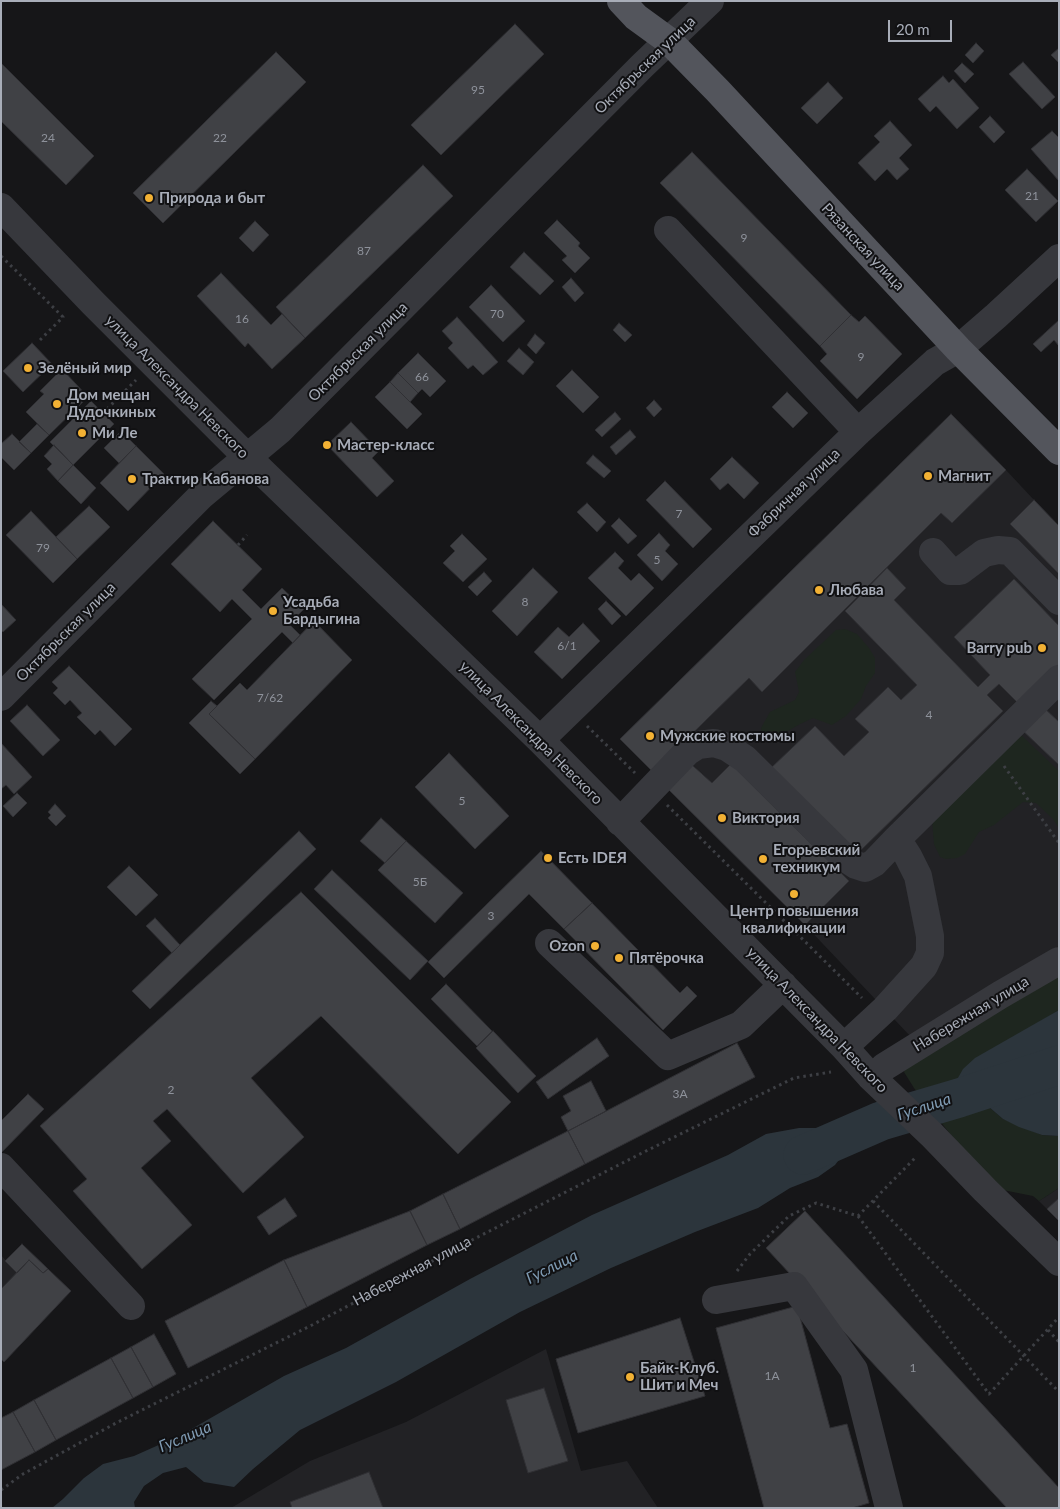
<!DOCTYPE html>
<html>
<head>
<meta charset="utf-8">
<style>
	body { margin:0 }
	#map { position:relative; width:1060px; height:1509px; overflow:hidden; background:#161618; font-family:Lato,sans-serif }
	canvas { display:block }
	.frame { position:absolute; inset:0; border:2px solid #a8adb8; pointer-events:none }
	.scale { position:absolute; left:888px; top:20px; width:64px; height:22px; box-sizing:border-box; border:2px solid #a8adb8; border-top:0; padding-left:6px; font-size:15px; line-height:18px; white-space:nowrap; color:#a8adb8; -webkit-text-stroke:4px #111113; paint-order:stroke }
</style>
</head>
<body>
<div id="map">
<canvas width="1060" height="1509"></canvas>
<div class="frame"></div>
<div class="scale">20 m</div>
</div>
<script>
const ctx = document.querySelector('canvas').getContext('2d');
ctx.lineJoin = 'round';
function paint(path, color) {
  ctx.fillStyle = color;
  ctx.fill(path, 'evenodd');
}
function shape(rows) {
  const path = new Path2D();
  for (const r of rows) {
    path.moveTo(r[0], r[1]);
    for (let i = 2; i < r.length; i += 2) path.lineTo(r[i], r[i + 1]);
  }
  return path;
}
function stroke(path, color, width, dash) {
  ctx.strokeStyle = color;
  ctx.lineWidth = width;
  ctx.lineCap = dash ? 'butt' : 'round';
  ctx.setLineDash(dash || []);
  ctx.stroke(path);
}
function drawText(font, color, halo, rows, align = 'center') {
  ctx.font = font + ' Lato,sans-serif';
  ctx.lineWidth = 4;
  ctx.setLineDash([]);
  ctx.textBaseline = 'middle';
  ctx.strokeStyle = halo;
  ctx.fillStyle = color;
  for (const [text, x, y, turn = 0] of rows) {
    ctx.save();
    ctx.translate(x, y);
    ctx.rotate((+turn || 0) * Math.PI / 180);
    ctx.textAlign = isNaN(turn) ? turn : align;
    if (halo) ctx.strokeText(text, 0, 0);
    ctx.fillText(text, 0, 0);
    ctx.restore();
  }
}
paint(shape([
	[1006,470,1034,500,1010,524,1059,574,1059,946,911,1037,805,925,849,881,731,764,712,783,692,764,653,772,749,678,763,691,941,513,952,523],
	[1059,1188,1059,1221,1039,1201],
	[1,1255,17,1273,1,1289],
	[546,1349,581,1471,627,1461,658,1508,231,1508,310,1461,406,1422]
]), '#222225');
paint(shape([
	[845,629,857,634,869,648,875,658,875,673,866,686,861,699,846,716,832,725,813,718,800,724,774,739,767,739,762,735,761,728,770,712,795,700,799,692,795,672,804,660,836,630],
	[1018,732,1059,771,1059,828,1053,819,1036,803,1023,802,994,825,979,832,965,854,957,858,946,859,940,857,934,844,932,820],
	[1059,969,1059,1010,1036,1024,959,1098,964,1104,969,1107,989,1107,1003,1119,1042,1135,1059,1136,1059,1188,1039,1201,1033,1196,1003,1190,966,1154,914,1088,904,1072,906,1062]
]), '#1e261f');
paint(shape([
	[1059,1010,1059,1136,1042,1135,1019,1127,1003,1119,989,1107,969,1107,964,1104,959,1098,954,1085,963,1069,975,1058],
	[799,1128,834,1128,856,1137,835,1165,818,1177,790,1188,758,1208,695,1232,611,1268,520,1312,396,1382,300,1430,253,1469,234,1487,204,1482,186,1467,163,1473,144,1486,134,1502,135,1508,52,1508,63,1499,84,1478,103,1464,134,1456,181,1435,284,1376,346,1348,470,1279,592,1215,728,1155,766,1134]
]), '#2c353c');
stroke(shape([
	[803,1155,881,1121,959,1098,1059,1065]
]), '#2c353c', 39);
const building = shape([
	[515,24,544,54,441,155,411,125,515,24],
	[976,43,984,51,973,63,965,55,976,43],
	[1059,48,1059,63,1051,55,1059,48],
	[276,52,306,82,163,223,133,193,276,52],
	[1023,62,1055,97,1042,109,1009,74,1023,62],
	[1,63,94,156,66,185,1,121,1,63],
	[962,63,974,74,965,83,954,71,962,63],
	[943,76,949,83,953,79,979,108,957,129,936,106,930,112,918,99,943,76],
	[828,82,843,98,817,124,801,108,828,82],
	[990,116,1005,132,994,143,979,127,990,116],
	[890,121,912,145,899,158,909,169,897,180,887,169,875,181,858,163,880,142,874,136,890,121],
	[1052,131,1059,138,1059,181,1031,149,1052,131],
	[692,152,851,315,820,346,660,183,692,152],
	[423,165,453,196,305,338,276,307,423,165],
	[1027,169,1058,201,1036,222,1005,190,1027,169],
	[557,220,580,243,578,246,590,258,575,273,562,260,567,256,544,233,557,220],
	[255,221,269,235,253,252,239,238,255,221],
	[524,252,554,281,540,295,510,267,524,252],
	[221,273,271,325,282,314,305,338,272,369,248,343,245,347,197,296,221,273],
	[571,278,584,293,575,302,562,287,571,278],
	[491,285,525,321,503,342,469,307,491,285],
	[851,315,859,322,865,316,902,354,857,399,820,361,827,354,820,346,851,315],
	[457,317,498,362,483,375,473,365,468,369,448,348,453,343,442,331,457,317],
	[1059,320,1059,346,1054,340,1041,352,1033,344,1059,320],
	[619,323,632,335,625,342,613,330,619,323],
	[535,334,545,343,536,354,527,345,535,334],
	[32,343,52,364,23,392,3,371,32,343],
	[519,348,534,362,523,375,507,361,519,348],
	[418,353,446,381,430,397,422,389,418,393,398,373,418,353],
	[62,369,88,397,49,435,26,412,44,394,40,391,62,369],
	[572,370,599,397,583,413,556,386,572,370],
	[398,373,418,393,410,402,390,382,398,373],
	[390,382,422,414,407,429,375,397,390,382],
	[787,392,808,413,793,428,772,407,787,392],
	[654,400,662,409,654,417,646,408,654,400],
	[91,401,114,424,73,465,50,442,91,401],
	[615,412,621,419,602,437,595,430,615,412],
	[951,414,1006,470,952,523,941,513,762,692,749,678,653,772,620,739,951,414],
	[351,422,379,451,372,458,394,481,377,497,327,445,351,422],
	[37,424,49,435,31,453,19,442,37,424],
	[630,430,636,437,616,455,610,447,630,430],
	[121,431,136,446,119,463,104,448,121,431],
	[12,434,31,453,14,470,1,457,1,444,12,434],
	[54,445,73,465,58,481,47,469,52,464,44,456,54,445],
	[136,446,164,474,128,511,100,483,136,446],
	[593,455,611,471,604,478,586,463,593,455],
	[732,457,759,483,744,499,728,483,720,490,710,479,732,457],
	[73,465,96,488,81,504,58,481,73,465],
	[665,481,712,529,693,548,646,500,665,481],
	[1034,500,1059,526,1059,574,1010,524,1034,500],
	[587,503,606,522,597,532,577,512,587,503],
	[89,506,110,527,77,559,56,537,89,506],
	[31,511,77,559,53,583,6,535,31,511],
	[619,518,637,536,628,544,611,526,619,518],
	[213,521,262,569,242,590,261,609,282,588,304,609,289,624,300,635,293,643,282,632,214,700,192,679,252,619,232,599,220,612,171,564,213,521],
	[659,533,670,545,665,551,678,564,662,581,637,555,659,533],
	[462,534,487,559,463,582,443,563,455,551,450,546,462,534],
	[615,552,624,561,618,568,631,581,639,573,654,588,626,616,588,578,615,552],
	[533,568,558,592,517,636,492,611,533,568],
	[887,568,906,588,894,600,978,687,990,675,954,637,1014,579,1059,626,1059,664,1018,703,999,684,987,695,1003,711,856,855,771,768,815,726,844,756,869,732,855,719,888,687,901,700,917,685,845,611,887,568],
	[484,572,492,581,477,596,468,587,484,572],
	[606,601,621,616,612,625,598,609,606,601],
	[1,604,16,620,3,632,1,630,1,604],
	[314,621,352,660,255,759,209,714,240,683,247,690,314,621],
	[583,623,600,641,562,679,534,652,558,627,569,637,583,623],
	[69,666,132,729,115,746,100,730,95,735,77,717,82,713,70,700,65,705,53,693,58,688,52,682,69,666],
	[211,701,217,706,209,714,255,759,240,774,189,723,211,701],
	[27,705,60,740,43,756,10,721,27,705],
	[1041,705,1059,722,1059,765,1019,727,1041,705],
	[1,743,32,777,14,794,6,785,1,789,1,743],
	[449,753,509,816,475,849,415,787,449,753],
	[691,764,712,783,731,764,849,881,805,925,667,788,691,764],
	[17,793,27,803,13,817,3,806,17,793],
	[55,804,66,816,56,826,48,818,51,815,48,812,55,804],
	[381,818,406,841,385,863,360,841,381,818],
	[299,831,316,849,150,1009,132,991,299,831],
	[406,841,463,893,435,923,378,870,406,841],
	[541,851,592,903,564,929,529,894,444,978,428,962,541,851],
	[129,866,158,895,136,916,107,887,129,866],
	[332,870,428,961,410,980,314,889,332,870],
	[301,892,511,1102,458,1154,321,1016,251,1078,304,1137,243,1193,167,1109,153,1121,171,1141,141,1168,192,1225,142,1269,73,1191,87,1179,40,1126,301,892],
	[592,903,680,993,687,986,697,996,663,1030,564,929,592,903],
	[155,918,180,945,172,953,146,926,155,918],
	[446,984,492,1031,477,1046,431,999,446,984],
	[493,1031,536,1076,518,1093,476,1048,493,1031],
	[597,1038,609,1056,548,1099,536,1082,597,1038],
	[737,1043,755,1077,585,1164,568,1131,737,1043],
	[591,1081,606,1111,568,1131,561,1117,571,1111,563,1096,591,1081],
	[28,1094,44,1109,1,1153,1,1121,28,1094],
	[568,1131,585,1164,460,1229,443,1194,568,1131],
	[443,1194,460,1229,427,1245,410,1211,443,1194],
	[285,1198,297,1216,269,1235,257,1217,285,1198],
	[1059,1198,1059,1221,1047,1209,1059,1198],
	[410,1211,427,1245,307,1307,284,1260,410,1211],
	[805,1211,1059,1488,1059,1508,1007,1508,766,1248,805,1211],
	[22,1244,48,1269,43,1273,29,1260,17,1273,5,1261,22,1244],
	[29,1260,43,1273,48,1269,71,1291,4,1362,1,1359,1,1289,29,1260],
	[284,1260,307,1307,188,1368,165,1321,284,1260],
	[797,1306,830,1428,847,1424,869,1503,852,1508,764,1508,716,1328,797,1306],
	[680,1318,705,1396,578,1433,556,1359,680,1318],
	[154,1334,176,1374,153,1387,131,1347,154,1334],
	[131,1347,153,1387,133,1398,111,1358,131,1347],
	[111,1358,133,1398,56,1440,34,1400,111,1358],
	[544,1388,568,1461,528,1473,506,1400,544,1388],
	[34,1400,56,1440,35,1452,13,1412,34,1400],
	[13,1412,35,1452,1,1470,1,1418,13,1412],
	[369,1472,383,1508,292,1508,290,1502,369,1472]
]);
paint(building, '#404145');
stroke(building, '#303034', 1);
stroke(shape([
	[1,256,63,317,39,341],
	[107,409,136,380],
	[238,545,247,535],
	[587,726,635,773],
	[1004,766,1059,843],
	[667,805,862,998],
	[873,1201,1059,1392],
	[858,1216,989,1394,1059,1317],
	[737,1271,750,1254,789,1216,816,1203,858,1216,915,1158],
	[1048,1330,1059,1342],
	[1,1490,23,1474,116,1423,312,1325,472,1240,642,1153,794,1078,831,1072]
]), '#3d3f44', 3, [2.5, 4]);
stroke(shape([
	[1,207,93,303,247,457,540,740,844,1047,870,1076,932,1135,985,1190,1059,1262],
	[668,230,858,432],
	[933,552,950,571,960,571,984,553,998,550,1010,551,1059,601],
	[1,697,202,495,280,430,642,66,710,1],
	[540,740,858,432,935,362,958,349,996,316,1059,258],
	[620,822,687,752,698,745,714,743,727,747,745,759,844,857,856,865,865,868,874,863,897,839],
	[549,943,668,1056,741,1025,783,985],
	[844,1047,885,1009,924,966,930,953,930,936,918,876,908,856,897,839,1059,679],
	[884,1067,1000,995,1059,961],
	[1,1167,131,1306],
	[716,1300,794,1286,854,1370,889,1508]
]), '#37383d', 28);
stroke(shape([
	[621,1,636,17,669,41,718,91,958,349,1059,451]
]), '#53555c', 28);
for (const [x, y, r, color] of [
	[149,198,5,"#f2b134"],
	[28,368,5,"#f2b134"],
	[57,404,5,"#f2b134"],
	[82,433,5,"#f2b134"],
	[327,445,5,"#f2b134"],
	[928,476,5,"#f2b134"],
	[132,479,5,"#f2b134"],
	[819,590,5,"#f2b134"],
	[273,611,5,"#f2b134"],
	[1042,648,5,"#f2b134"],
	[650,736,5,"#f2b134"],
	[722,818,5,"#f2b134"],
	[548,858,5,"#f2b134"],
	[763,859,5,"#f2b134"],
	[794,894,5,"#f2b134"],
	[595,946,5,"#f2b134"],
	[619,958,5,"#f2b134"],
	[630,1377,5,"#f2b134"]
]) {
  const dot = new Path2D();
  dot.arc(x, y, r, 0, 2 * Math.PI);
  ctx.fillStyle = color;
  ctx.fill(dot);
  stroke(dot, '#111113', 2);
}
drawText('12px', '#8e929b', null, [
	["95",478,90],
	["24",48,138],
	["22",220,138],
	["21",1032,196],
	["9",744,238],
	["87",364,251],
	["70",497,314],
	["16",242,319],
	["9",861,357],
	["66",422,377],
	["7",679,514],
	["79",43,548],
	["5",657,560],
	["8",525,602],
	["6/1",567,646],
	["7/62",270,698],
	["4",929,715],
	["5",462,801],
	["5Б",420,882],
	["3",491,916],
	["2",171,1090],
	["3А",680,1094],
	["1",913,1368],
	["1А",772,1376]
]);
drawText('15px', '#a8adb8', '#111113', [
	["Октябрьская улица",645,65,-44],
	["Рязанская улица",863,247,47],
	["Октябрьская улица",358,352,-45],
	["улица Александра Невского",177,387,45],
	["Фабричная улица",794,493,-44],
	["Октябрьская улица",66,632,-45],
	["улица Александра Невского",531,733,45],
	["Набережная улица",971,1014,-31],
	["улица Александра Невского",817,1020,46],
	["Набережная улица",412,1271,-28]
]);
drawText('bold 15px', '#a8adb8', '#111113', [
	["Природа и быт",159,198],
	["Зелёный мир",38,368],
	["Дом мещан",67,395],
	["Дудочкиных",67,412],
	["Ми Ле",92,433],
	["Мастер-класс",337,445],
	["Магнит",938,476],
	["Трактир Кабанова",142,479],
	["Любава",829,590],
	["Усадьба",283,602],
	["Бардыгина",283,619],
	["Barry pub",1032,648,"right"],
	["Мужские костюмы",660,736],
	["Виктория",732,818],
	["Егорьевский",773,850],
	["техникум",773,867],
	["Есть IDЕЯ",558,858],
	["Центр повышения",794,911,"center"],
	["квалификации",794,928,"center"],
	["Ozon",585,946,"right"],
	["Пятёрочка",629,958],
	["Байк-Клуб.",640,1368],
	["Шит и Меч",640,1385]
], 'left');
drawText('italic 16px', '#7f9bb3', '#111113', [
	["Гуслица",924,1107,-18],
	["Гуслица",552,1267,-27],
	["Гуслица",185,1437,-23]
]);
</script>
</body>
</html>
